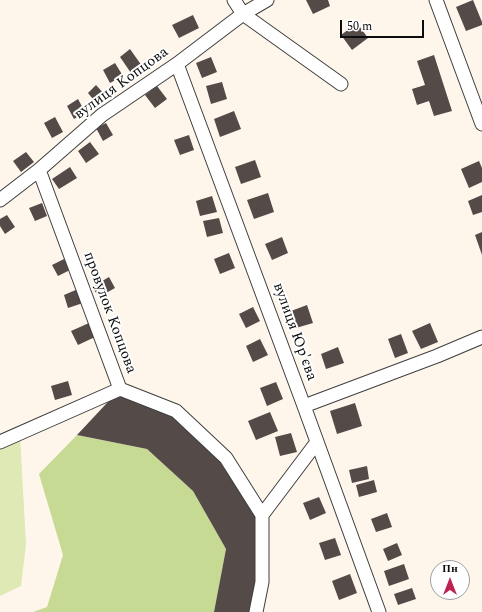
<!DOCTYPE html>
<html>
<head>
<meta charset="utf-8">
<style>
	body { margin:0 }
	#map { position:relative; width:482px; height:612px; overflow:hidden; background:#fff6eb; font-family:Spectral,serif }
	canvas { display:block }
	.north { position:absolute; left:430px; top:560px; width:40px; height:40px; box-sizing:border-box; background:#fff; border:1px solid #9e9e9e; border-radius:50%; rotate:0deg; font-size:11px; font-weight:700; line-height:16px; text-align:center; color:#0c0c0c }
	.north::after { content:''; display:block; margin:auto; width:14px; height:18px; background:#bc2353; clip-path:polygon(50% 0,100% 100%,50% 72%,0 100%) }
	.scale { position:absolute; left:340px; top:20px; width:84px; height:18px; box-sizing:border-box; border:2px solid #0c0c0c; border-top:0; padding-left:5px; font-size:12px; line-height:14px; white-space:nowrap; color:#0c0c0c; -webkit-text-stroke:3px #fff; paint-order:stroke }
</style>
</head>
<body>
<div id="map">
<canvas width="482" height="612"></canvas>
<div class="north">Пн</div>
<div class="scale">50 m</div>
</div>
<script>
const ctx = document.querySelector('canvas').getContext('2d');
ctx.lineJoin = 'round';
function paint(path, color) {
  ctx.fillStyle = color;
  ctx.fill(path, 'evenodd');
}
function shape(rows) {
  const path = new Path2D();
  for (const r of rows) {
    path.moveTo(r[0], r[1]);
    for (let i = 2; i < r.length; i += 2) path.lineTo(r[i], r[i + 1]);
  }
  return path;
}
function stroke(path, color, width, dash) {
  ctx.strokeStyle = color;
  ctx.lineWidth = width;
  ctx.lineCap = dash ? 'butt' : 'round';
  ctx.setLineDash(dash || []);
  ctx.stroke(path);
}
function drawText(font, color, halo, rows, align = 'center') {
  ctx.font = font + ' Spectral,serif';
  ctx.lineWidth = 4;
  ctx.setLineDash([]);
  ctx.textBaseline = 'middle';
  ctx.strokeStyle = halo;
  ctx.fillStyle = color;
  for (const [text, x, y, turn = 0] of rows) {
    ctx.save();
    ctx.translate(x, y);
    ctx.rotate((+turn || 0) * Math.PI / 180);
    ctx.textAlign = isNaN(turn) ? turn : align;
    if (halo) ctx.strokeText(text, 0, 0);
    ctx.fillText(text, 0, 0);
    ctx.restore();
  }
}
paint(shape([
	[20,434,26,545,21,586,0,596,0,442]
]), '#dee9b5');
paint(shape([
	[77,435,147,449,193,491,226,549,214,612,33,612,47,607,63,555,39,474]
]), '#c6da94');
paint(shape([
	[306,0,328,0,330,6,313,14],
	[473,0,482,22,482,25,466,31,456,7],
	[193,15,199,28,179,38,172,25],
	[357,23,368,38,352,50,341,35],
	[130,49,142,66,131,73,120,57],
	[434,55,452,111,434,116,429,101,417,105,412,89,425,85,417,61],
	[211,57,217,72,202,78,196,63],
	[115,63,123,76,110,83,103,70],
	[222,82,227,99,211,104,206,86],
	[96,85,106,96,97,104,88,93],
	[157,86,167,99,155,108,145,95],
	[78,99,85,112,74,119,67,106],
	[234,111,241,129,220,137,214,119],
	[55,117,63,132,52,138,44,123],
	[106,123,113,135,103,141,96,128],
	[189,135,194,150,180,155,174,140],
	[90,142,99,154,86,163,78,151],
	[26,152,34,162,21,172,13,161],
	[255,160,261,177,241,184,235,167],
	[479,161,482,168,482,182,469,188,461,169],
	[70,167,77,178,59,189,52,179],
	[268,193,274,212,254,219,247,200],
	[482,195,482,212,473,215,468,201],
	[212,196,217,212,200,216,196,201],
	[42,203,47,216,35,221,29,208],
	[7,215,15,227,5,234,0,226,0,219],
	[219,218,223,233,207,237,203,221],
	[482,232,482,255,475,235],
	[282,237,288,253,272,260,265,244],
	[229,253,235,268,220,274,214,259],
	[64,259,70,270,58,276,52,265],
	[109,277,115,288,99,297,92,287],
	[78,289,83,303,68,308,64,295],
	[307,305,313,323,296,328,291,311],
	[253,307,260,321,246,328,239,314],
	[89,323,95,337,78,345,71,331],
	[430,323,438,342,421,349,412,331],
	[401,334,408,353,395,358,388,339],
	[260,339,268,355,253,362,246,346],
	[338,347,344,363,326,369,321,354],
	[68,381,72,395,55,400,51,386],
	[276,382,283,399,267,406,260,388],
	[120,389,176,411,226,458,262,515,256,612,214,612,226,549,193,491,147,449,77,435],
	[355,403,362,426,337,434,330,411],
	[270,412,278,431,256,440,248,421],
	[291,433,297,452,280,456,275,437],
	[367,466,369,479,352,483,349,470],
	[374,480,377,492,359,497,356,485],
	[319,497,326,513,310,520,303,503],
	[387,513,392,527,376,532,371,519],
	[335,538,341,555,325,560,319,543],
	[397,543,402,555,388,561,383,549],
	[404,564,409,579,389,586,384,571],
	[350,574,357,593,339,600,332,581],
	[412,588,416,599,398,605,394,594]
]), '#544a48');
const street = shape([
	[234,0,243,14,341,84],
	[436,0,482,124],
	[177,64,304,406,379,612],
	[39,170,120,389],
	[0,200,39,170,102,115,177,64,243,14,267,0],
	[120,389,176,411,226,458,262,515],
	[304,406,437,356,482,337],
	[0,442,120,389],
	[256,612,262,582,262,515,317,442]
]);
stroke(street, '#3f3f3f', 15);
stroke(street, '#fff', 13);
drawText('15px', '#0c0c0c', '#fff', [
	["вулиця Копцова",122,84,-36],
	["провулок Копцова",109,313,70],
	["вулиця Юр'єва",294,332,70]
]);
</script>
</body>
</html>
